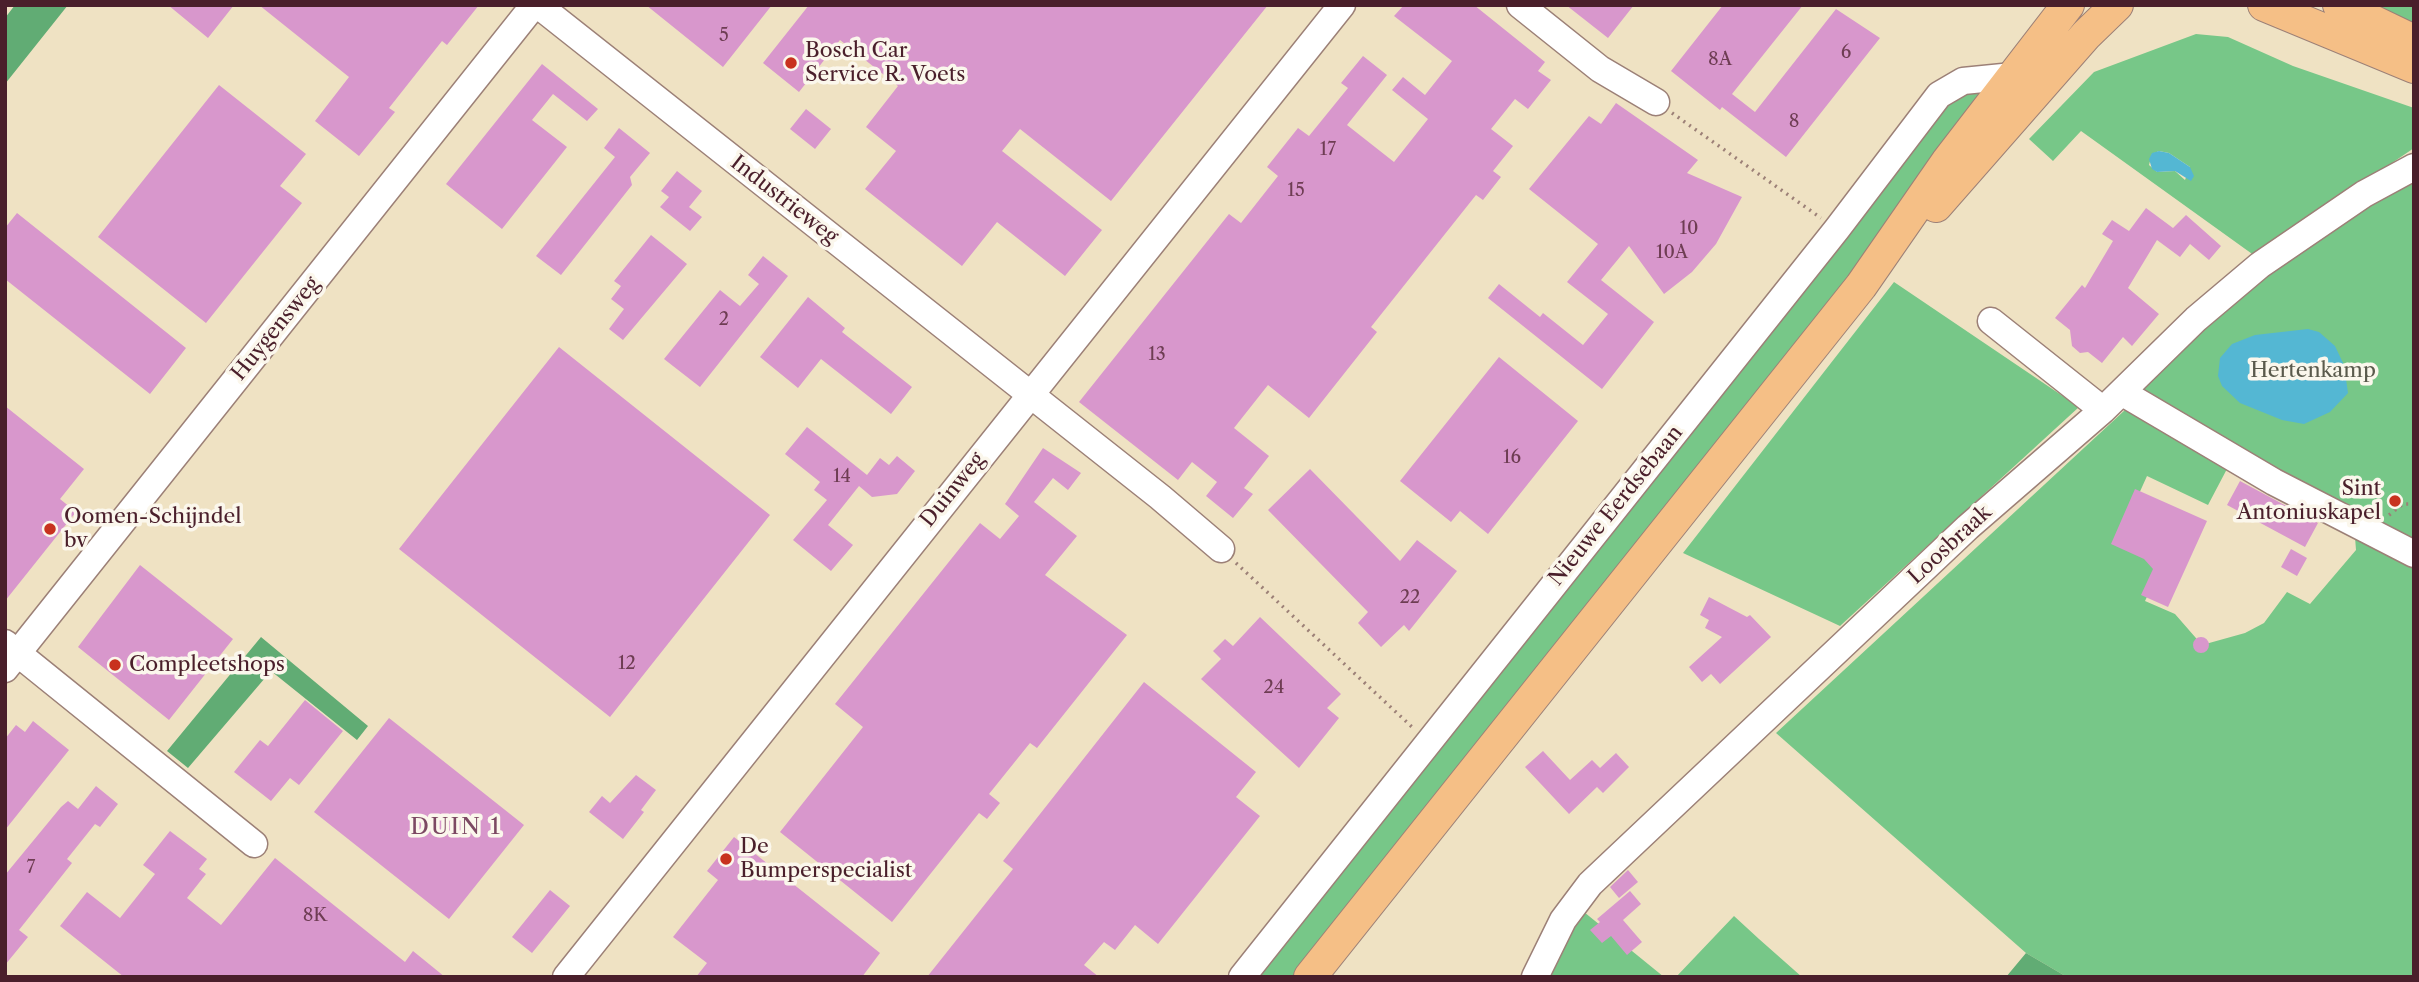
<!DOCTYPE html>
<html>
<head>
<meta charset="utf-8">
<style>
	body { margin:0 }
	#map { position:relative; width:2419px; height:982px; overflow:hidden; background:#efe2c3; font-family:"Libre Caslon Text",serif }
	canvas { display:block }
	.frame { position:absolute; inset:0; border:7px solid #4a1f2b; pointer-events:none }
</style>
</head>
<body>
<div id="map">
<canvas width="2419" height="982"></canvas>
<div class="frame"></div>
</div>
<script>
const ctx = document.querySelector('canvas').getContext('2d');
ctx.lineJoin = 'round';
function paint(path, color) {
  ctx.fillStyle = color;
  ctx.fill(path, 'evenodd');
}
function shape(rows) {
  const path = new Path2D();
  for (const r of rows) {
    if (r.length === 3) {
      path.moveTo(r[0] + r[2], r[1]);
      path.arc(r[0], r[1], r[2], 0, 2 * Math.PI);
      continue;
    }
    path.moveTo(r[0], r[1]);
    for (let i = 2; i < r.length; i += 2) path.lineTo(r[i], r[i + 1]);
  }
  return path;
}
function stroke(path, color, width, dash) {
  ctx.strokeStyle = color;
  ctx.lineWidth = width;
  ctx.lineCap = dash ? 'butt' : 'round';
  ctx.setLineDash(dash || []);
  ctx.stroke(path);
}
function drawText(font, color, halo, rows, align = 'center') {
  ctx.font = font + ' "Libre Caslon Text",serif';
  ctx.lineWidth = 7;
  ctx.setLineDash([]);
  ctx.textBaseline = 'middle';
  ctx.strokeStyle = halo;
  ctx.fillStyle = color;
  for (const [text, x, y, turn = 0] of rows) {
    ctx.save();
    ctx.translate(x, y);
    ctx.rotate((+turn || 0) * Math.PI / 180);
    ctx.textAlign = isNaN(turn) ? turn : align;
    if (halo) ctx.strokeText(text, 0, 0);
    ctx.fillText(text, 0, 0);
    ctx.restore();
  }
}
paint(shape([
	[2372,5,2414,5,2414,26],
	[2196,34,2228,37,2293,66,2414,108,2414,148,2255,256,2081,131,2053,161,2029,139,2094,72],
	[2159,151,2169,153,2190,167,2185,180,2175,171,2157,172,2149,165,2152,154],
	[1996,88,1895,223,1297,977,1255,977,1944,106,1963,90],
	[2414,176,2414,549,2135,389,2266,273],
	[1894,282,2079,407,1840,626,1683,553],
	[2125,410,2228,467,2208,505,2147,476,2119,538,2165,559,2145,601,2175,614,2202,645,2245,633,2264,623,2287,592,2310,604,2356,550,2355,537,2414,569,2414,977,2067,977,2026,953,1776,733],
	[1584,912,1664,977,1550,977,1559,955],
	[1734,916,1759,939,1802,977,1676,977]
]), '#77c788');
paint(shape([
	[15,5,68,5,5,84,5,18],
	[261,637,368,726,357,740,271,671,188,768,167,751],
	[2026,953,2067,977,2006,977]
]), '#61ac74');
paint(shape([
	[2159,151,2169,153,2190,167,2194,176,2191,181,2175,171,2157,172,2152,169,2149,159,2152,153],
	[2308,329,2319,332,2335,346,2344,365,2348,393,2330,412,2304,424,2282,420,2240,403,2222,386,2218,376,2220,358,2232,344,2255,335]
]), '#54b7d3');
paint(shape([
	[168,5,234,5,208,38],
	[259,5,479,5,447,45,442,41,389,108,395,112,359,156,315,121,349,77],
	[646,5,772,5,723,67],
	[809,5,1268,5,1111,201,1020,129,1002,151,1102,230,1065,276,997,222,962,266,865,189,896,151,866,127,898,86,840,40,799,92,763,63],
	[1404,5,1474,5,1545,62,1538,71,1551,80,1528,109,1515,99,1491,129,1513,146,1493,171,1501,177,1483,200,1476,195,1371,327,1377,332,1309,418,1268,385,1234,428,1269,456,1244,488,1253,494,1233,518,1206,496,1217,482,1192,462,1178,480,1079,402,1229,214,1241,223,1278,176,1267,167,1298,128,1309,136,1348,88,1341,83,1363,56,1387,75,1347,125,1394,162,1428,119,1392,90,1403,77,1425,95,1452,61,1394,16],
	[1566,5,1634,5,1608,38],
	[1723,5,1803,5,1732,94,1755,112,1836,9,1880,38,1786,157,1722,107,1720,110,1671,71],
	[542,64,598,109,587,121,553,94,532,120,567,147,502,229,446,184],
	[219,85,306,154,280,186,302,203,206,323,98,237],
	[1616,103,1698,160,1687,173,1742,197,1716,244,1692,272,1664,294,1629,246,1601,280,1654,322,1602,389,1488,298,1499,284,1540,317,1543,313,1583,345,1608,314,1567,282,1598,244,1529,189,1589,116,1601,124],
	[806,109,831,129,815,149,790,129],
	[619,128,650,153,630,177,632,185,561,275,536,256,615,157,604,148],
	[677,171,702,191,689,207,702,217,690,231,660,207,669,197,661,191],
	[2146,208,2173,228,2186,215,2221,246,2209,260,2190,244,2180,257,2157,240,2128,288,2159,314,2132,346,2123,337,2102,363,2088,352,2080,353,2072,346,2070,330,2055,318,2082,285,2085,288,2113,241,2102,234,2112,220,2129,231],
	[17,213,186,348,150,394,5,279,5,228],
	[651,235,687,264,623,340,609,329,624,309,611,299,621,286,614,281],
	[763,256,788,276,700,387,664,359,720,290,740,306,759,284,748,275],
	[808,297,845,328,842,332,912,387,891,414,821,359,798,388,760,357],
	[559,347,770,515,610,717,399,549],
	[1499,357,1578,421,1488,534,1460,511,1451,522,1400,481],
	[5,406,84,469,60,499,76,512,5,601],
	[807,427,867,475,880,458,889,465,897,456,915,471,897,494,872,497,859,486,828,525,853,545,831,571,793,540,827,500,814,490,820,482,785,454],
	[1043,448,1081,473,1068,490,1053,478,1034,502,1077,536,1045,575,1127,635,1037,748,1030,743,989,794,1000,803,987,819,979,813,892,922,780,832,863,727,835,704,980,523,1000,539,1019,516,1005,504],
	[1310,469,1400,561,1417,540,1457,571,1409,631,1404,625,1381,647,1358,623,1368,612,1268,510],
	[2240,481,2318,523,2305,547,2227,505],
	[2135,489,2207,521,2168,607,2141,595,2153,569,2144,559,2111,544],
	[2291,549,2307,558,2297,576,2281,567],
	[140,565,233,639,169,720,78,647],
	[1709,597,1747,617,1750,615,1771,637,1720,684,1711,674,1702,682,1689,667,1722,637,1705,628,1709,620,1700,615],
	[1260,617,1341,694,1327,708,1339,718,1299,768,1201,679,1221,659,1213,651,1225,639,1233,646],
	[2201,645,8],
	[1144,682,1256,772,1236,797,1260,816,1158,944,1135,925,1115,950,1104,942,1084,965,1099,977,927,977,1013,869,1003,861],
	[305,700,343,731,299,785,290,778,271,801,234,772,260,740,268,746],
	[389,718,524,825,449,919,314,812],
	[33,721,69,750,5,830,5,739,16,725,25,732],
	[1543,751,1570,780,1592,760,1600,768,1616,753,1629,767,1603,793,1597,787,1569,814,1525,767],
	[636,775,656,790,641,810,644,812,623,839,589,812,602,796,610,803],
	[96,786,118,804,100,827,95,824,67,859,72,863,19,930,28,937,5,965,5,875,61,807,68,801,78,809],
	[170,831,207,859,199,869,206,874,187,898,221,925,275,858,405,962,413,951,445,977,124,977,60,926,87,892,120,918,155,874,143,865],
	[734,837,880,953,862,977,696,977,707,963,673,937,718,880,707,871],
	[1628,870,1638,882,1619,898,1610,887],
	[550,890,570,906,532,953,512,937],
	[1630,891,1641,904,1623,920,1642,942,1627,955,1611,936,1602,943,1590,930,1600,922,1597,919]
]), '#d897cc');
const minor = shape([
	[538,5,1160,497,1221,549],
	[1520,5,1600,69,1656,102],
	[1991,321,2103,410],
	[2123,393,2274,482,2414,554],
	[5,643,254,844],
	[5,669,534,5],
	[566,977,1342,5],
	[1242,977,1837,229,1939,95,1963,81,2013,76],
	[1535,977,1563,920,1590,884,1968,527,2103,410,2196,319,2260,265,2364,194,2414,167]
]);
const major = shape([
	[2264,5,2414,67],
	[2339,5,2414,41],
	[1936,206,2086,35,2117,5],
	[1310,977,1861,286,1947,162,2068,5]
]);
stroke(minor, '#9c8077', 29);
stroke(major, '#9c8077', 34);
stroke(shape([
	[1672,113,1821,218],
	[2389,515,2403,504,2414,504],
	[1236,563,1412,727]
]), '#9c8077', 3.5, [2, 5]);
stroke(minor, '#fff', 26);
stroke(major, '#f5bf86', 32);
for (const [x, y, r, color] of [
	[791,63,7,"#c8321e"],
	[2395,501,7,"#c8321e"],
	[50,529,7,"#c8321e"],
	[115,665,7,"#c8321e"],
	[726,859,7,"#c8321e"]
]) {
  const dot = new Path2D();
  dot.arc(x, y, r, 0, 2 * Math.PI);
  ctx.fillStyle = color;
  ctx.fill(dot);
  stroke(dot, '#fbf7ec', 2.5);
}
drawText('18px', '#6e3d53', null, [
	["5",724,36],
	["6",1846,53],
	["8A",1720,60],
	["8",1794,122],
	["17",1328,150],
	["15",1296,191],
	["10",1689,229],
	["10A",1672,253],
	["2",724,320],
	["13",1157,355],
	["16",1512,458],
	["14",842,477],
	["22",1410,598],
	["12",627,664],
	["24",1274,688],
	["7",31,868],
	["8K",315,916]
]);
drawText('21px', '#4a1f2b', '#fbf7ec', [
	["Bosch Car",805,51],
	["Service R. Voets",805,75],
	["Sint",2381,489,"right"],
	["Antoniuskapel",2381,513,"right"],
	["Oomen-Schijndel",64,517],
	["bv",64,541],
	["Compleetshops",129,665],
	["De",740,847],
	["Bumperspecialist",740,871]
], 'left');
drawText('21px', '#4a1f2b', '#fbf7ec', [
	["Industrieweg",784,200,38],
	["Huygensweg",276,329,-51],
	["Duinweg",953,490,-51],
	["Nieuwe Eerdsebaan",1616,506,-51],
	["Loosbraak",1950,545,-43]
]);
drawText('21px', '#5a5a4c', '#fbf7ec', [
	["Hertenkamp",2313,371]
]);
ctx.letterSpacing = '2px';
drawText('23px', '#7c4963', '#fbf7ec', [
	["DUIN 1",456,827]
]);
ctx.letterSpacing = '0px';
</script>
</body>
</html>
